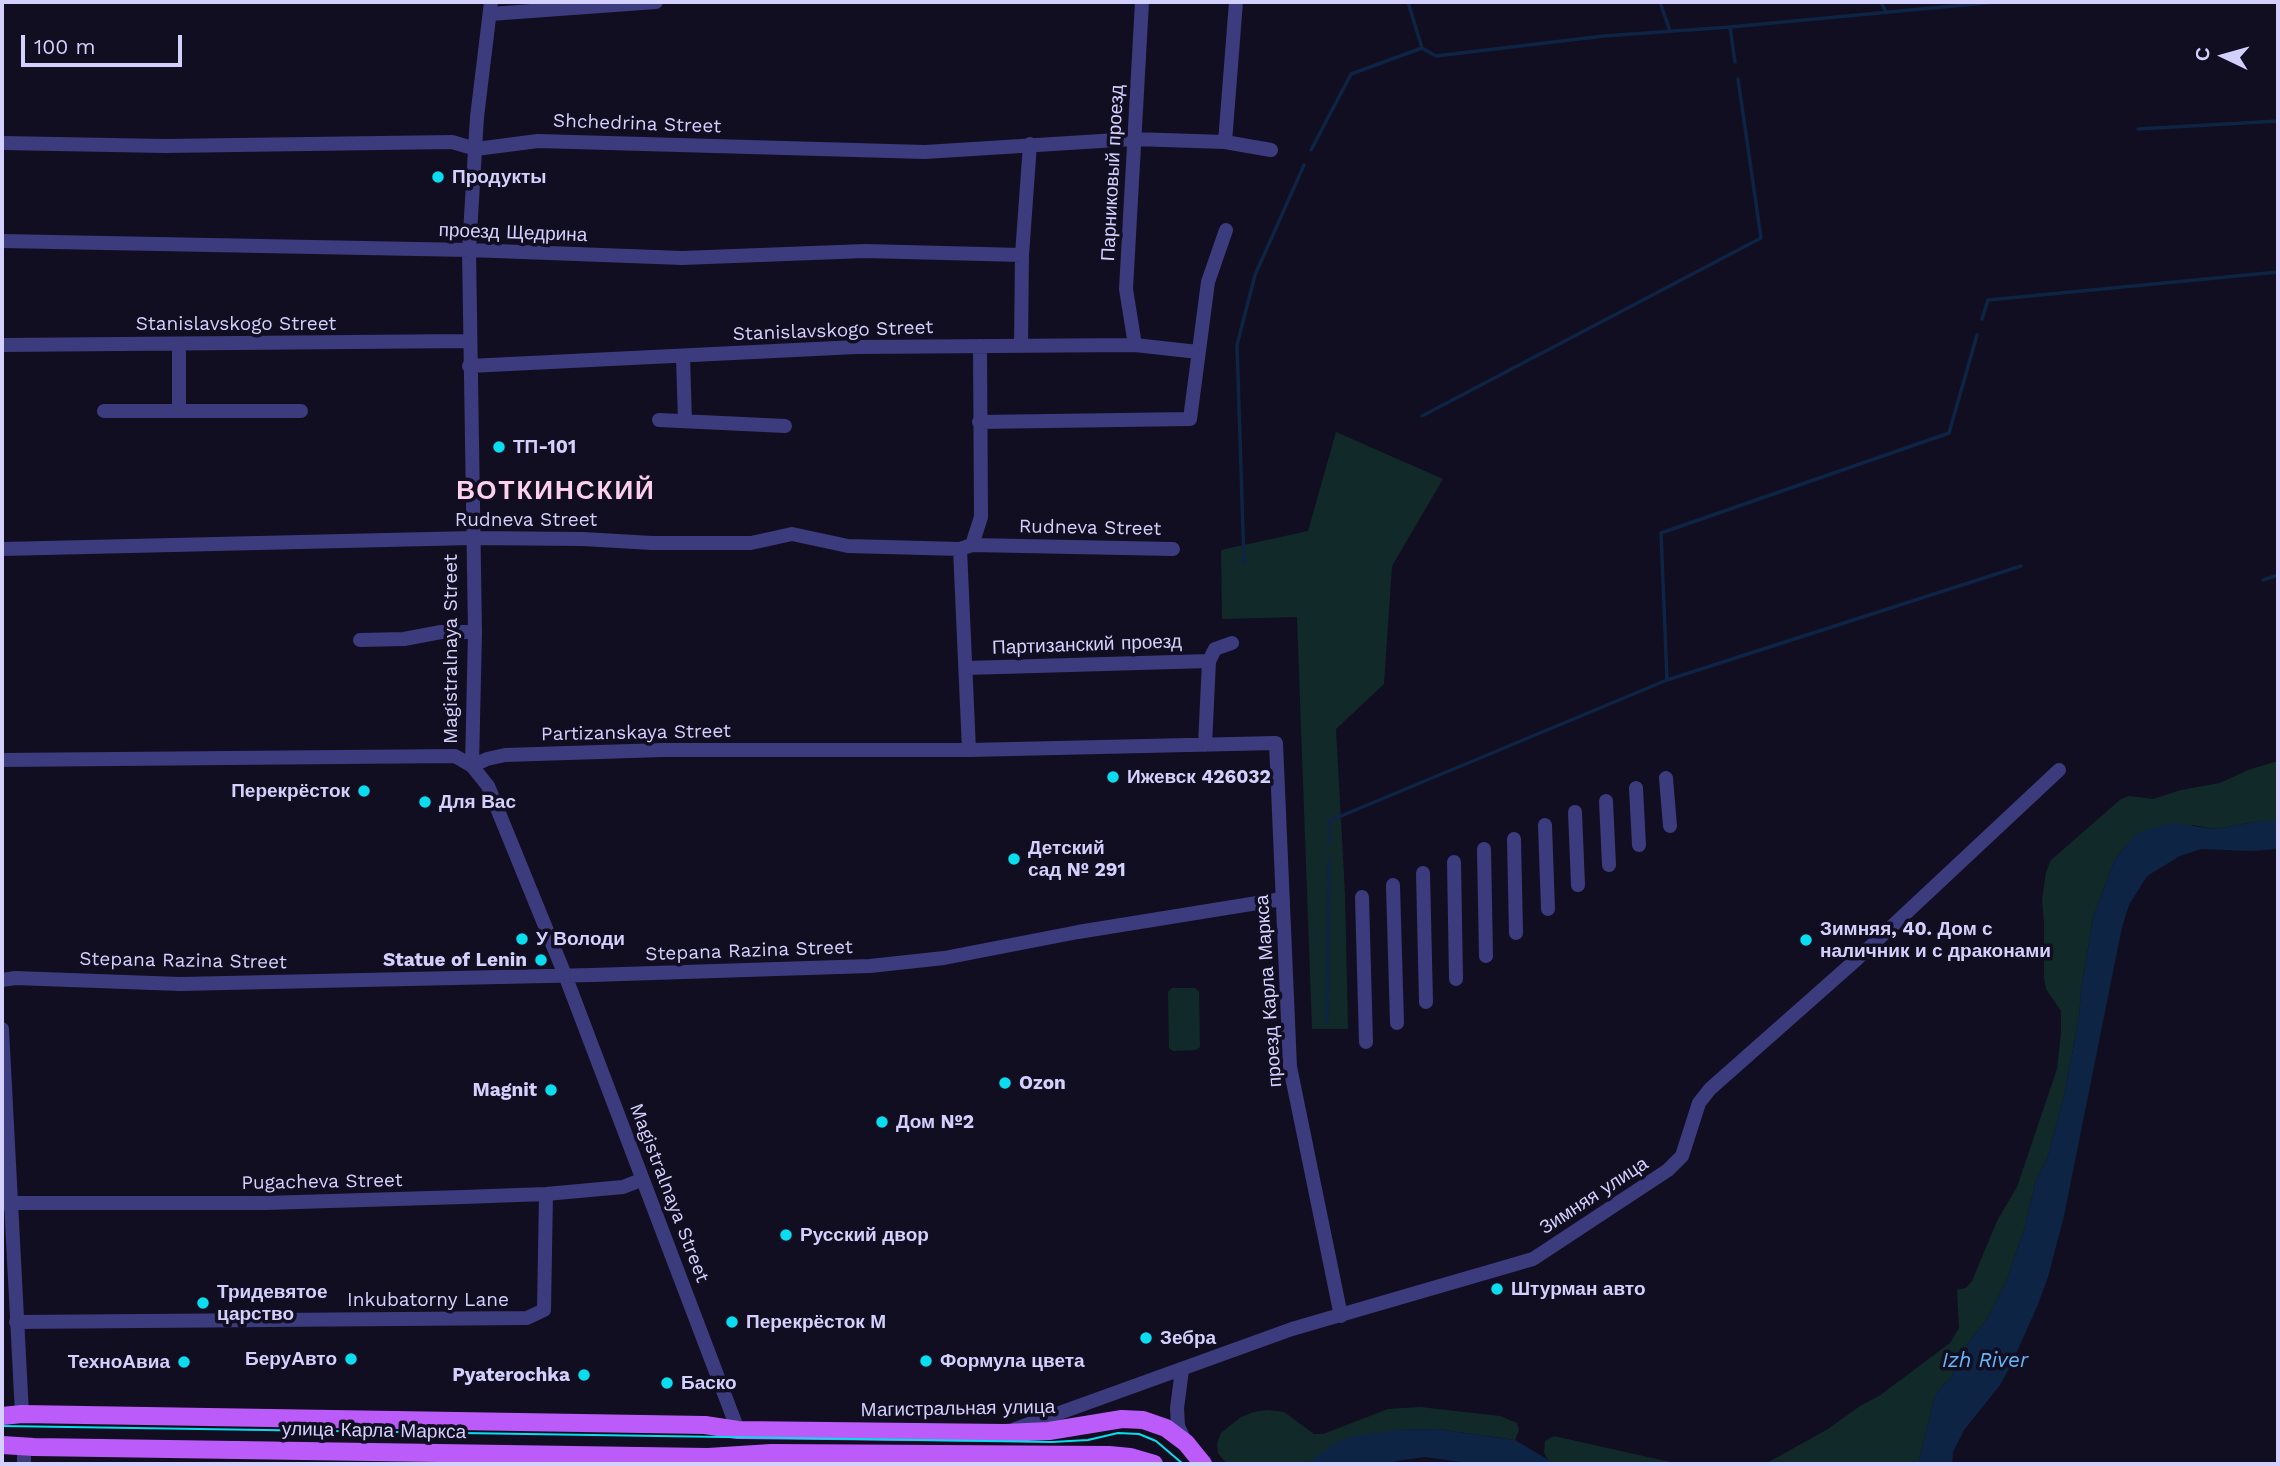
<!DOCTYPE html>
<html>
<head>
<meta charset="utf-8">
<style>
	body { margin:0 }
	#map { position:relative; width:2280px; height:1466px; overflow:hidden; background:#110e21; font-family:"Work Sans",sans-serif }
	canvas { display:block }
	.frame { position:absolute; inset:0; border:4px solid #d4d0fd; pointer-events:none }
	.north { position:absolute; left:2189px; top:21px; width:70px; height:70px; -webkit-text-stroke:5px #110e21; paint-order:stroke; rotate:275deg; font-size:19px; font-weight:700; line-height:28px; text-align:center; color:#d4d0fd }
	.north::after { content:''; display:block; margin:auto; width:24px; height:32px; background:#d4d0fd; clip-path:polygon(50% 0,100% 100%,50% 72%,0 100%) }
	.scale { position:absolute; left:21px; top:35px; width:161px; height:32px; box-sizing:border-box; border:4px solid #d4d0fd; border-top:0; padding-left:9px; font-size:21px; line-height:24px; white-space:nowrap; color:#d4d0fd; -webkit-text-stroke:5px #110e21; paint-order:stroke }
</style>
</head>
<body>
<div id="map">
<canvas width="2280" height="1466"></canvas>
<div class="frame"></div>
<div class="north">С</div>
<div class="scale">100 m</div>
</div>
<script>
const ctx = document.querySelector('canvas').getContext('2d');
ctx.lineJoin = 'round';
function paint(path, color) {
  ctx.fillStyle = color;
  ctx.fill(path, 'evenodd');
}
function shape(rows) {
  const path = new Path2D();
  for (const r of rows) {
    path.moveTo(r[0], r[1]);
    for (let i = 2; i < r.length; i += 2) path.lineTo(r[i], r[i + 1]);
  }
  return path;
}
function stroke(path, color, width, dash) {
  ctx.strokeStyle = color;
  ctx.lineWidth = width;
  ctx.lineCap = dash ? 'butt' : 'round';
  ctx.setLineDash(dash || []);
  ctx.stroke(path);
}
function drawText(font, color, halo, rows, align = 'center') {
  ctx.font = font + ' "Work Sans",sans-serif';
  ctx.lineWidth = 7;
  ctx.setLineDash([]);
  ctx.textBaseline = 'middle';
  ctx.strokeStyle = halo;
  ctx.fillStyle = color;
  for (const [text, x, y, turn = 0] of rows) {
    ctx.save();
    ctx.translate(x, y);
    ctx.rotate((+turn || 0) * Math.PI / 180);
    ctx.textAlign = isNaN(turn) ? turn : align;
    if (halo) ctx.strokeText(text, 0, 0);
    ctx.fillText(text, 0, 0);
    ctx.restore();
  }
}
paint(shape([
	[1336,432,1443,479,1392,566,1384,684,1336,729,1345,894,1348,1029,1312,1029,1297,617,1222,619,1221,550,1308,531],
	[2278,761,2278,821,2259,821,2216,829,2193,825,2125,847,2114,861,2093,918,2081,991,2079,1017,2064,1096,2047,1159,2036,1180,2024,1230,2006,1282,1988,1317,1961,1353,1952,1377,1943,1385,1935,1396,1918,1464,1765,1464,1828,1429,1860,1406,1879,1396,1950,1343,1959,1328,1957,1290,1966,1288,1972,1281,1997,1221,2017,1187,2057,1069,2061,1032,2061,1011,2046,989,2044,978,2044,923,2042,900,2046,872,2051,860,2121,799,2129,796,2153,799,2181,790,2220,783,2248,770],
	[1172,988,1195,988,1199,992,1200,1047,1196,1050,1173,1051,1169,1048,1168,992],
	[1420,1407,1500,1416,1517,1423,1519,1430,1515,1440,1437,1429,1397,1430,1321,1455,1307,1464,1227,1464,1218,1453,1217,1443,1221,1433,1241,1417,1254,1412,1267,1410,1284,1412,1314,1434,1323,1434,1388,1409],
	[1554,1436,1670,1462,1671,1464,1555,1464,1550,1463,1544,1453,1545,1441]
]), '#112a29');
paint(shape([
	[2259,821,2278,821,2278,849,2252,851,2201,849,2180,856,2147,876,2129,905,2122,927,2064,1216,2048,1277,2037,1307,2010,1367,2000,1385,1964,1430,1953,1452,1952,1464,1918,1464,1935,1396,1943,1385,1952,1377,1961,1353,1988,1317,2006,1282,2024,1230,2036,1180,2047,1159,2064,1096,2079,1017,2081,991,2093,918,2114,861,2135,835,2152,828,2170,823,2216,829],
	[1437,1429,1515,1440,1555,1464,1475,1464,1425,1457,1396,1461,1386,1464,1307,1464,1335,1443,1353,1436,1397,1430]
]), '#0e2444');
stroke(shape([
	[1408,2,1422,48],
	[1660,2,1670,31],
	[1881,2,1886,12],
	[1735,62,1730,27,1996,2],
	[2138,129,2278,121],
	[1311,150,1351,74,1422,48,1436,56,1604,36,1730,27],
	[1982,319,1988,300,2278,272],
	[1422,416,1761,238,1738,79],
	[1244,563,1237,345,1255,275,1304,165],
	[2263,580,2278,575],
	[1667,680,2021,566],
	[1329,842,1329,821,1667,680,1661,533,1949,433,1977,335],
	[1327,1022,1329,859]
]), '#0e2444', 3.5);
stroke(shape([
	[490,14,656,2],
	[1225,142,1236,2],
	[2,143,165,146,452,142,476,149,538,141,925,152,1133,139,1225,142,1271,150],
	[2,241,469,250,682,258,865,251,1022,255],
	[179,344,179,411],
	[2,345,470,341],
	[1021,345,1022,255,1030,144],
	[1135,345,1126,289,1142,2],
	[683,357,685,421],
	[469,366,856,347,1135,345,1198,352],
	[104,411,301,411],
	[659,420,785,426],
	[979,422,1190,419,1208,282,1226,230],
	[972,545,981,517,980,346],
	[2,549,472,538,583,539,652,543,751,543,792,534,848,546,960,549,972,545,1173,549],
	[960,549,969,750],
	[360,640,404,639,441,632,475,632],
	[966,668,1209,661],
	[1205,745,1209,661,1215,649,1232,643],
	[2,760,455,756,472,766,488,786,565,975,738,1430],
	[472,766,487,759,505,755,663,750,969,750,1276,743,1290,1067,1341,1316],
	[472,766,475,632,469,250,477,117,491,2],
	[1666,778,1670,826],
	[1636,788,1639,845],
	[1606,801,1609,865],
	[1575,812,1578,885],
	[1545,825,1548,909],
	[1514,839,1516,933],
	[1484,849,1486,956],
	[1454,862,1456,979],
	[1423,873,1426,1002],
	[1393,885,1397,1023],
	[1362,897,1366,1042],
	[2,980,15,978,180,984,592,975,870,966,944,958,1078,932,1282,899],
	[2,1029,22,1414],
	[2,1203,265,1203,463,1197,546,1194,623,1187,641,1180],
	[16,1322,527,1318,544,1310,546,1194],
	[1182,1370,1177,1408,1178,1426,1186,1443],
	[1015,1429,1292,1329,1533,1259,1668,1170,1682,1156,1699,1103,1710,1089,1857,959,2059,770],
	[24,1447,24,1464]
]), '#3c3b7e', 14);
stroke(shape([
	[2,1416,22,1414,705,1425,738,1430,1005,1433,1049,1431,1122,1419,1143,1420,1166,1428,1186,1443,1203,1464],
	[2,1445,34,1447,708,1457,771,1453,1109,1455,1130,1457,1154,1464]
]), '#bb5bf9', 18);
stroke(shape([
	[2,1426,1052,1442,1088,1440,1118,1433,1139,1434,1156,1441,1183,1464]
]), '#09ddef', 2);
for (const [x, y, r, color] of [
	[438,177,7,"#09ddef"],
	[499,447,7,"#09ddef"],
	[1113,777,7,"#09ddef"],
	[364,791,7,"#09ddef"],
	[425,802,7,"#09ddef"],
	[1014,859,7,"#09ddef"],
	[522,939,7,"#09ddef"],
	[1806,940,7,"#09ddef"],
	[541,960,7,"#09ddef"],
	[1005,1083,7,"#09ddef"],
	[551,1090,7,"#09ddef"],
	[882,1122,7,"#09ddef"],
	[786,1235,7,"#09ddef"],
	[1497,1289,7,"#09ddef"],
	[203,1303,7,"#09ddef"],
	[732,1322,7,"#09ddef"],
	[1146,1338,7,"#09ddef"],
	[351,1359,7,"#09ddef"],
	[926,1361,7,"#09ddef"],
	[184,1362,7,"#09ddef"],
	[584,1375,7,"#09ddef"],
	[667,1383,7,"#09ddef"]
]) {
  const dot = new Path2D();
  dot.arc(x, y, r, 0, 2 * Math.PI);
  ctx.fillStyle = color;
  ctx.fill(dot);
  stroke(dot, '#110e21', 2.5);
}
drawText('19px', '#d4d0fd', '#110e21', [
	["Shchedrina Street",637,124,2],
	["Парниковый проезд",1113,173,-87],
	["проезд Щедрина",513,233,2],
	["Stanislavskogo Street",236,324],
	["Stanislavskogo Street",833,331,-2],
	["Rudneva Street",526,520],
	["Rudneva Street",1090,528,1],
	["Партизанский проезд",1087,645,-2],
	["Magistralnaya Street",451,649,-90],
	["Partizanskaya Street",636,733,-1],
	["Stepana Razina Street",749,951,-2],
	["Stepana Razina Street",183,961,1],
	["проезд Карла Маркса",1269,991,-94],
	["Pugacheva Street",322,1182,-1],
	["Magistralnaya Street",669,1193,69],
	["Зимняя улица",1594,1196,-33],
	["Inkubatorny Lane",428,1300],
	["Магистральная улица",958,1409,-1],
	["улица Карла Маркса",374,1431,1]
]);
drawText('bold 19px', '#d4d0fd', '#110e21', [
	["Продукты",452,177],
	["ТП-101",513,447],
	["Ижевск 426032",1127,777],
	["Перекрёсток",350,791,"right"],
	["Для Вас",439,802],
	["Детский",1028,848],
	["сад № 291",1028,870],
	["Зимняя, 40. Дом с",1820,929],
	["наличник и с драконами",1820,951],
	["У Володи",536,939],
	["Statue of Lenin",527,960,"right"],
	["Ozon",1019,1083],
	["Magnit",537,1090,"right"],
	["Дом №2",896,1122],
	["Русский двор",800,1235],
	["Штурман авто",1511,1289],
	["Тридевятое",217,1292],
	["царство",217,1314],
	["Перекрёсток М",746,1322],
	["Зебра",1160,1338],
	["БеруАвто",337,1359,"right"],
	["Формула цвета",940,1361],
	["ТехноАвиа",170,1362,"right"],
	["Pyaterochka",570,1375,"right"],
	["Баско",681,1383]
], 'left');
drawText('italic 21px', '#62b6f9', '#110e21', [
	["Izh River",1985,1361]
]);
ctx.letterSpacing = '2px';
drawText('bold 26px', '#fdd1ee', '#110e21', [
	["ВОТКИНСКИЙ",556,491]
]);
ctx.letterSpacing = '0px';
</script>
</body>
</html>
